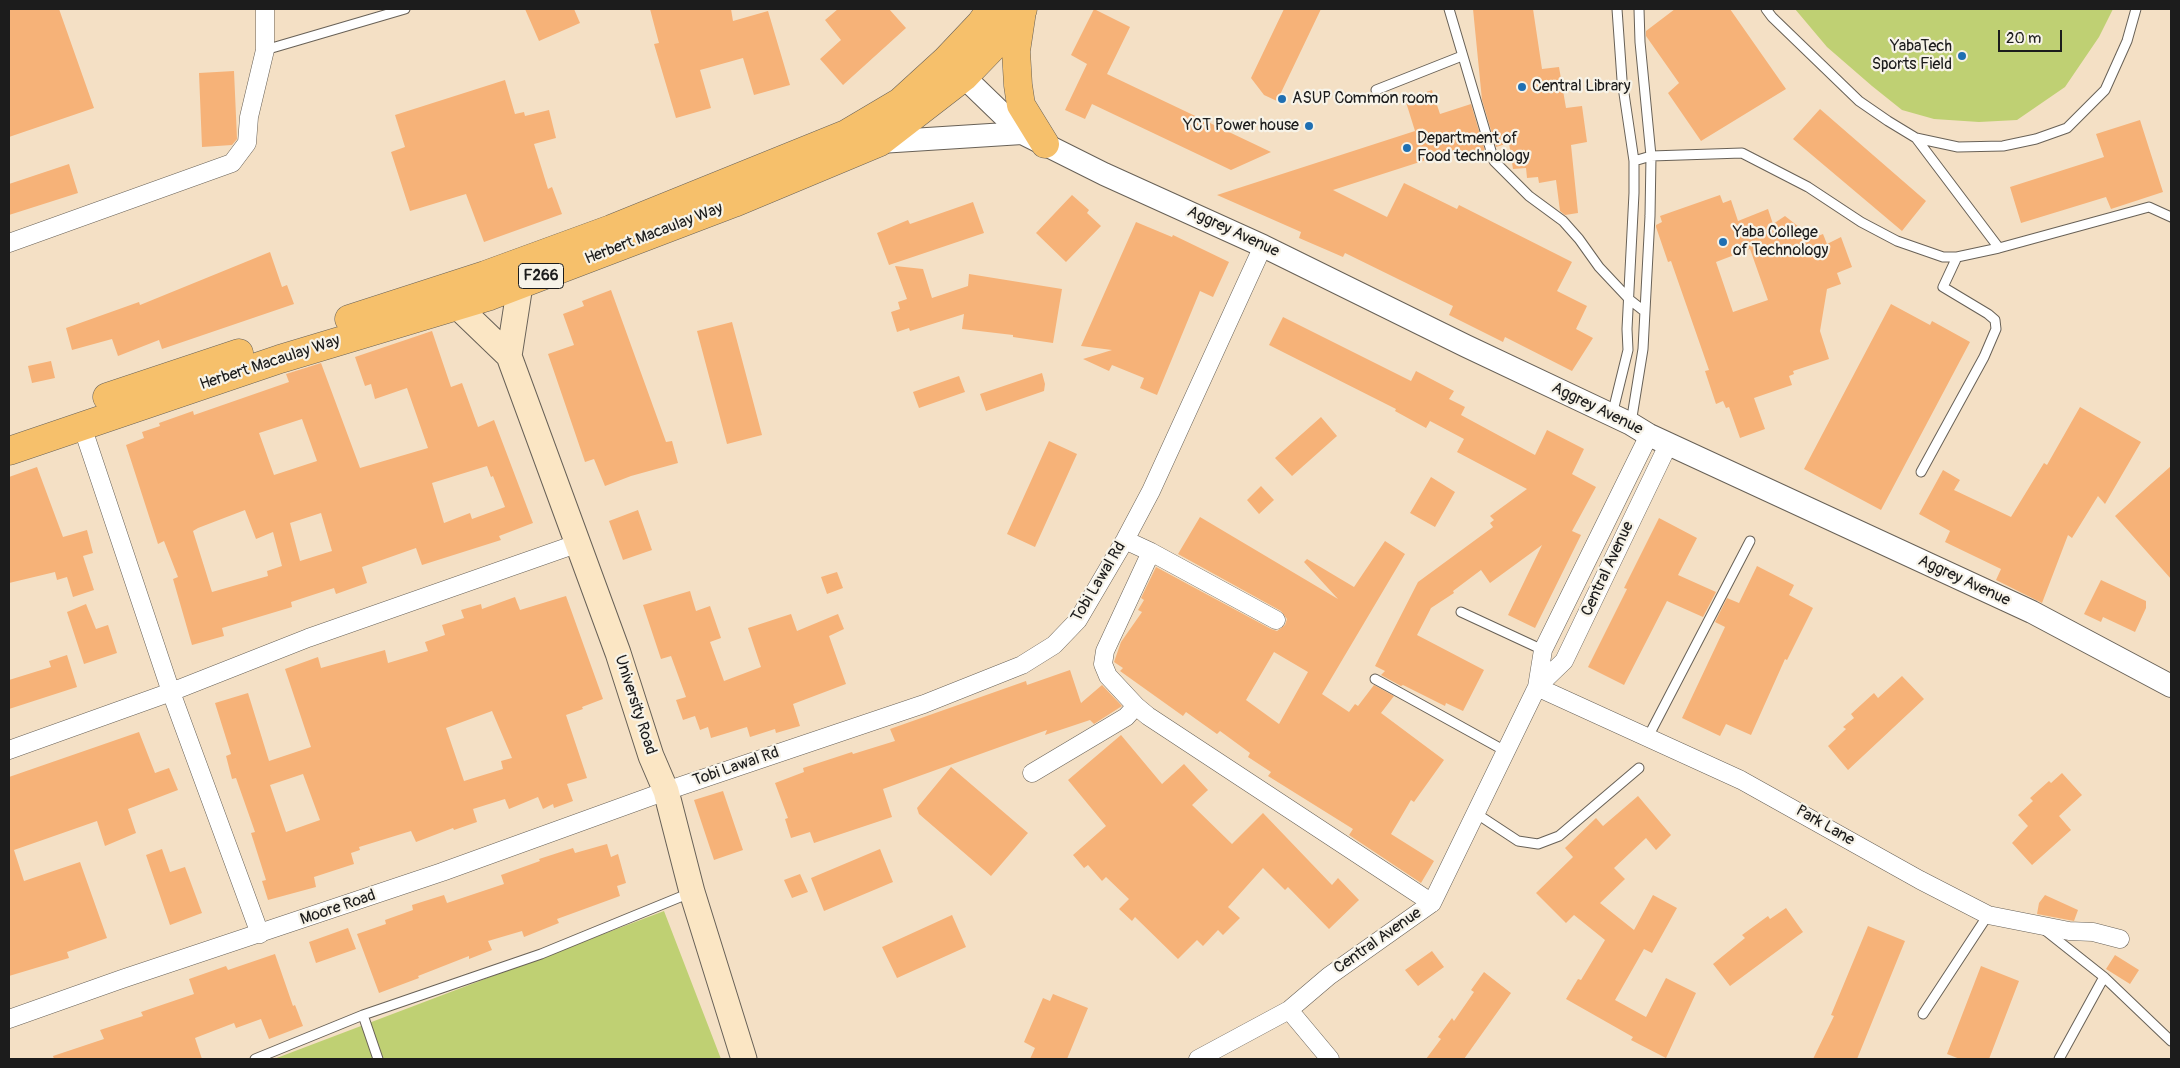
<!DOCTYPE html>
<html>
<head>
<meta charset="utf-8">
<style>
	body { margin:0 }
	#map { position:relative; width:2180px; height:1068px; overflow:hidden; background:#f4e0c5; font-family:Pangolin,sans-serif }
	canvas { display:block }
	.frame { position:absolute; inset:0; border:10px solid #1c1c1c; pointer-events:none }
	.scale { position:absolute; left:1998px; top:30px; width:64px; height:22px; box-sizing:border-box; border:2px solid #1c1c1c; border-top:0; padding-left:6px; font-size:15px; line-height:18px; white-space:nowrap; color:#1c1c1c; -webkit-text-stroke:4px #f7f3e8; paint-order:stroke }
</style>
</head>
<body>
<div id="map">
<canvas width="2180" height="1068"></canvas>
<div class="frame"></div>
<div class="scale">20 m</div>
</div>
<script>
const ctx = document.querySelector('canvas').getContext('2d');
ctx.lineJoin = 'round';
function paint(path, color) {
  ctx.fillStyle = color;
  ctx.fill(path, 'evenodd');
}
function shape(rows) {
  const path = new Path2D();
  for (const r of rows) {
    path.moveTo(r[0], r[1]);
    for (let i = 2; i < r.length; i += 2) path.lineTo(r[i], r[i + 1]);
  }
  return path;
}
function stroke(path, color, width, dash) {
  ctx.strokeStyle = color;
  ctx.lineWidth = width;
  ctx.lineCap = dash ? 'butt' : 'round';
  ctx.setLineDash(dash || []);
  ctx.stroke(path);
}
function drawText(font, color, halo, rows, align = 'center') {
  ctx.font = font + ' Pangolin,sans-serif';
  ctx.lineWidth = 4.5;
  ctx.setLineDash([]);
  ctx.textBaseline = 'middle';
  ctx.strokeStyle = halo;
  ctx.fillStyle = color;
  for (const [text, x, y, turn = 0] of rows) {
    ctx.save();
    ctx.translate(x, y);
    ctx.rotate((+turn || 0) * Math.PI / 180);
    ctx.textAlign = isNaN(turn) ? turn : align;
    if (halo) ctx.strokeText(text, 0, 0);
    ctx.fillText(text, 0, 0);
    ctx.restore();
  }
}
paint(shape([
	[1795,9,2113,9,2099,37,2065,87,2017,120,1979,122,1934,119,1902,110,1872,86,1827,47],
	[664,911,721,1059,274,1059]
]), '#bfd073');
paint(shape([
	[9,9,59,9,94,108,9,137],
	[525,9,574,9,580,23,539,41],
	[650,9,731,9,733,21,768,11,790,85,754,95,743,58,700,70,711,108,676,118,654,44,659,43],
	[838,9,889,9,906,28,843,85,820,59,841,40,825,20],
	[1094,9,1130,27,1107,74,1271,152,1231,170,1092,104,1085,119,1065,110,1087,64,1071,55],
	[1284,9,1321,9,1277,101,1264,95,1251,78],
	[1473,9,1533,9,1542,69,1559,67,1566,108,1582,106,1587,142,1571,145,1578,213,1565,215,1560,211,1556,180,1539,183,1538,177,1527,178,1526,168,1513,169,1509,143,1496,147,1482,100],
	[1675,9,1730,9,1786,89,1701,141,1668,93,1679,83,1646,36,1646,31],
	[234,71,237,139,232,145,202,147,199,73],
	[505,80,515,114,524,112,525,116,549,110,556,138,534,144,548,189,552,187,562,214,484,242,466,194,410,211,391,152,405,147,395,115],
	[1432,90,1440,114,1471,104,1485,151,1463,158,1460,149,1333,190,1387,217,1404,183,1457,209,1459,205,1572,262,1557,291,1587,306,1576,329,1593,338,1572,371,1505,337,1503,342,1449,315,1453,306,1345,253,1343,257,1299,238,1301,232,1217,195,1415,131,1405,99],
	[1820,109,1926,201,1902,231,1793,139],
	[2140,120,2163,192,2111,209,2106,197,2021,223,2010,187,2104,157,2096,134],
	[69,164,78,193,9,215,9,184],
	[1072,195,1089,210,1087,213,1101,226,1066,262,1036,233],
	[1720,195,1723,203,1731,200,1738,221,1768,209,1773,224,1785,216,1813,238,1823,234,1827,244,1841,237,1852,267,1837,273,1841,284,1827,289,1820,331,1829,359,1793,371,1794,374,1789,376,1792,385,1754,398,1765,429,1740,438,1729,407,1726,408,1723,401,1716,404,1705,371,1709,370,1671,261,1668,262,1656,227,1656,225,1662,222,1660,216],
	[1750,249,1768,300,1733,312,1716,262],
	[973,202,984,233,889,265,877,233,908,220,910,224],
	[1136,222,1172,237,1173,235,1229,262,1213,297,1200,291,1157,395,1140,388,1144,378,1112,365,1109,371,1083,359,1112,350,1081,346],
	[270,252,282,287,287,285,294,304,162,349,159,340,118,356,112,339,72,350,66,328,139,302,140,305],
	[895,266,923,269,932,298,968,286,969,274,1062,289,1053,343,1013,337,1013,335,962,329,964,314,910,331,909,328,897,332,891,312,900,309,898,302,907,299],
	[611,290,666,442,672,441,678,463,631,476,605,486,594,459,585,462,548,354,574,345,563,314,584,306,582,301],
	[1891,304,1930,325,1932,321,1970,342,1881,510,1804,469],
	[1283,317,1411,381,1416,371,1454,391,1449,399,1465,407,1461,415,1535,455,1547,430,1584,449,1572,474,1596,487,1572,531,1581,535,1535,628,1508,615,1542,545,1490,583,1481,570,1453,591,1454,593,1431,608,1417,635,1484,670,1463,711,1446,703,1445,706,1403,685,1401,686,1381,675,1385,671,1375,666,1418,582,1493,527,1490,523,1494,520,1490,516,1527,489,1457,452,1464,439,1430,421,1426,428,1395,411,1396,409,1269,345],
	[732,322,762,435,727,444,697,331],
	[432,331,451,387,462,383,478,427,494,420,533,523,499,536,501,540,422,565,416,548,362,567,367,583,336,594,334,588,291,602,292,607,222,628,224,636,192,645,173,579,178,577,164,541,158,544,126,445,144,438,142,432,160,426,159,423,193,411,194,415,289,382,286,374,321,363,360,468,428,448,407,388,375,399,371,384,365,386,355,357],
	[302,419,317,461,274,475,259,433],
	[487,466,491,477,493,476,505,507,472,519,470,513,444,523,432,483],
	[245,510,256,539,273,532,282,566,267,571,268,576,212,592,193,531,198,528],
	[321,513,332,551,300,561,290,523],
	[51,361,55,378,32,383,28,366],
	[1042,373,1045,384,1044,391,986,411,980,394],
	[959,376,965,392,919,408,913,392],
	[2080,407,2141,442,2105,504,2098,496,2072,538,2068,535,2042,603,1996,580,2001,569,1945,542,1950,531,1919,514,1943,470,1960,480,1954,490,2011,517,2044,463,2047,465],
	[1321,417,1337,436,1292,476,1275,458],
	[1049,441,1077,454,1035,547,1007,534],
	[2171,466,2171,579,2115,516],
	[37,467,63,537,87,530,93,553,83,556,94,590,73,597,67,577,57,580,55,572,9,583,9,477],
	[1431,477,1455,492,1435,527,1410,513],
	[1261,486,1274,500,1259,514,1247,500],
	[638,510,652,550,623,560,609,521],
	[1200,517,1338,599,1304,562,1307,559,1354,587,1385,541,1405,554,1322,694,1349,712,1355,704,1358,706,1374,685,1394,696,1381,713,1444,760,1414,802,1411,800,1391,834,1434,861,1421,883,1349,835,1353,829,1268,776,1271,772,1248,757,1250,753,1220,731,1217,734,1186,712,1183,716,1120,671,1123,668,1114,662,1121,642,1142,612,1138,610,1144,600,1141,598,1156,567,1271,629,1277,631,1285,625,1287,619,1281,611,1178,554],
	[1274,652,1308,672,1279,724,1246,700],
	[1659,518,1697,538,1678,575,1716,592,1703,617,1667,601,1624,685,1588,667,1627,589,1624,588],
	[1757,566,1794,585,1789,595,1813,608,1787,660,1785,659,1751,735,1726,724,1720,736,1682,718,1725,627,1715,622,1727,598,1739,603],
	[837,572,843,588,827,594,821,577],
	[2101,580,2146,601,2146,608,2135,632,2103,617,2101,622,2084,614],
	[690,591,696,611,710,606,721,638,710,642,724,681,761,667,748,628,791,614,797,631,838,614,844,629,829,636,846,684,793,704,800,726,776,733,775,729,750,737,747,727,711,738,708,727,700,730,695,716,683,720,676,700,686,697,671,656,661,659,643,605],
	[566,596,603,699,582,707,583,709,566,715,587,778,567,784,573,801,554,808,553,804,543,809,538,797,509,809,505,799,473,809,477,822,454,830,453,828,416,842,411,831,359,847,360,850,351,853,354,864,314,877,316,887,268,900,262,881,266,880,251,833,255,832,236,778,232,779,226,756,231,754,215,703,248,693,269,761,311,747,285,669,318,657,321,668,385,650,388,663,428,651,425,642,445,635,442,625,464,618,461,610,481,604,482,609,515,597,520,610],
	[492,711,512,758,501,761,503,769,464,781,446,728],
	[303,774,320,820,286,832,270,785],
	[86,604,96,629,108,625,117,653,84,664,67,612],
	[67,655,77,687,9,709,9,680,51,667,49,661],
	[1070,670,1081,703,1102,685,1122,706,1094,724,1090,720,1045,735,1047,730,883,789,892,817,814,843,810,832,791,838,785,819,788,818,775,783,804,772,803,768,852,752,853,754,895,741,890,729,1026,681,1027,685],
	[1902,676,1924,699,1848,770,1828,746,1846,729,1843,727,1854,718,1851,714,1874,693,1878,698],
	[139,732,155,773,169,768,178,790,128,809,136,833,105,846,97,821,14,850,24,881,80,862,107,938,67,952,69,958,9,976,9,777],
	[1121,735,1162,784,1184,764,1208,790,1192,805,1232,844,1263,813,1332,885,1338,878,1359,900,1329,929,1288,887,1285,890,1263,868,1228,907,1240,918,1223,935,1218,930,1203,946,1197,940,1178,959,1135,917,1132,921,1119,909,1129,899,1106,877,1102,881,1088,865,1084,868,1073,855,1106,826,1068,780],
	[951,767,1028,833,991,876,919,814,917,808],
	[2062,773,2082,795,2059,816,2071,830,2032,865,2012,843,2028,826,2018,815,2033,801,2030,798,2049,781,2051,783],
	[723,791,743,850,714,860,694,800],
	[1638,796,1671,835,1656,850,1646,838,1614,868,1625,879,1600,903,1634,930,1653,895,1677,908,1652,953,1644,949,1615,1000,1646,1017,1666,978,1696,993,1666,1058,1631,1040,1633,1037,1566,999,1578,979,1581,980,1605,940,1574,915,1566,923,1536,893,1573,857,1565,848,1596,818,1603,826],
	[607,844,611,857,618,854,626,883,617,886,620,896,557,919,559,923,524,937,522,931,488,941,492,950,469,959,469,956,418,976,419,978,379,993,357,934,386,924,385,920,413,910,412,905,444,895,447,903,504,884,501,875,540,861,539,859,573,848,575,853],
	[162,849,170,872,185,867,202,913,170,925,146,855],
	[880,849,893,882,824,911,811,878],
	[800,874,808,892,792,898,784,880],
	[2045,895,2078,910,2074,921,2037,914,2039,903],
	[1786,908,1803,932,1730,986,1713,964,1745,938,1742,935,1768,916,1770,919],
	[952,915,966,947,897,978,882,947],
	[1868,926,1905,941,1857,1059,1813,1059,1834,1016,1831,1015],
	[348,928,356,949,316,963,309,942],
	[1432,951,1444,967,1418,986,1405,970],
	[275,954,293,1006,295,1005,303,1026,269,1039,261,1019,236,1028,234,1023,195,1038,202,1059,54,1059,53,1056,104,1039,100,1030,143,1016,141,1012,194,994,189,979,226,966,228,970],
	[2115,955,2139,970,2130,984,2106,969],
	[1981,966,2019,981,1989,1059,1960,1059,1947,1054],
	[1484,972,1511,993,1464,1059,1426,1059,1441,1039,1438,1037,1452,1018,1454,1021,1474,992,1471,990],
	[1053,994,1088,1008,1067,1059,1030,1059,1035,1048,1024,1042,1043,998,1050,1001]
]), '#f6b278');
const service = shape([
	[1449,9,1494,161,1529,196,1563,221,1579,239,1599,267,1630,300,1644,311],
	[1766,9,1772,17,1859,101,1888,121,1916,138,1958,147,2003,146,2036,139,2067,128,2105,90,2127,41,2136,9],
	[265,50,405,9],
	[1376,90,1462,56],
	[1916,138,1999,248],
	[1634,161,1651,156,1742,153,1808,187,1861,222,1897,241,1943,257,1957,257,1999,248,2149,207,2171,217],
	[1612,415,1628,350,1627,329,1634,193,1634,161,1622,80,1617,9],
	[1631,423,1643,349,1650,216,1651,156,1640,42,1639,9],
	[1921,472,1984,357,1996,329,1995,320,1988,314,1943,287,1957,257],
	[1461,612,1543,650],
	[1375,679,1507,752],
	[1648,737,1750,541],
	[1477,814,1518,841,1538,844,1559,836,1639,768],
	[2046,931,2104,977,2171,1041],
	[1923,1014,1988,915],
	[363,1015,378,1059],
	[255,1059,363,1015,541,954,690,893],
	[2059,1059,2104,977]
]);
const minor = shape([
	[9,243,232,163,247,143,249,117,265,50,265,9],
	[82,426,171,692,260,934],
	[1125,540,1151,552,1276,620],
	[1537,687,1741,780,1920,880,1988,915,2069,931,2093,932,2120,939],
	[1537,687,1564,661,1669,443],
	[1136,706,1108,676,1103,664,1105,651,1151,552],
	[9,750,171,692,308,638,579,543],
	[1032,773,1126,717,1136,706,1148,716,1432,903],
	[1289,1010,1330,1059],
	[9,1019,122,979,442,872,666,791,924,704,1022,665,1054,645,1078,620,1125,540,1151,491,1263,246],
	[1198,1059,1289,1010,1329,976,1432,903,1537,687,1543,650,1649,435]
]);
const tertiary = shape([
	[964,77,1022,133,1104,174,1263,246,1466,346,1631,424,1649,435,2032,612,2171,686],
	[880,142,1022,133]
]);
const secondary = shape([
	[457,306,509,356,618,653,651,756,666,791,692,892,744,1059],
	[509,356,520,285]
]);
const trunk = shape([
	[1022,11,1016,51,1018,85,1021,105,1045,144],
	[349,319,485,275,611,229,846,134,900,102,946,60,981,23,991,9],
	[107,397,239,353],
	[9,451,280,359,490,296,734,203,880,142,964,77,991,49,1023,9]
]);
stroke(service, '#686157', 11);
stroke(minor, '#686157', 19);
stroke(tertiary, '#686157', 24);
stroke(secondary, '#686157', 27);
stroke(trunk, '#686157', 29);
stroke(service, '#fff', 9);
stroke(minor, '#fff', 18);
stroke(tertiary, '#fff', 22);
stroke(secondary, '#fbe6c4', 25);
stroke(trunk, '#f6c06b', 28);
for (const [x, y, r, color] of [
	[1962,56,5,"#1f6fb2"],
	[1522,87,5,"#1f6fb2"],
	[1282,99,5,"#1f6fb2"],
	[1309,126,5,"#1f6fb2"],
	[1407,148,5,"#1f6fb2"],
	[1723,242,5,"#1f6fb2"]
]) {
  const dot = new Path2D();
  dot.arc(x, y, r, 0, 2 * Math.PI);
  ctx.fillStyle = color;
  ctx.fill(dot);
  stroke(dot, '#f7f3e8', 2);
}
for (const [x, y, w] of [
	[541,276,45]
]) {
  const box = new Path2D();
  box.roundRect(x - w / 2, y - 12.5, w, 25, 4);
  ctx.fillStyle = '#f7f3e8';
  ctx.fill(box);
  stroke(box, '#1c1c1c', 1);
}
drawText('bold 15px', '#1c1c1c', null, [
	["F266",541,276]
]);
drawText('16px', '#1c1c1c', '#f7f3e8', [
	["YabaTech",1952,47,"right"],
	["Sports Field",1952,65,"right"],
	["Central Library",1532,87],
	["ASUP Common room",1292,99],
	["YCT Power house",1299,126,"right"],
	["Department of",1417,139],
	["Food technology",1417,157],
	["Yaba College",1733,233],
	["of Technology",1733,251]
], 'left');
drawText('16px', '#1c1c1c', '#f7f3e8', [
	["Aggrey Avenue",1233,232,25],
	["Herbert Macaulay Way",654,234,-21],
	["Herbert Macaulay Way",270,363,-18],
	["Aggrey Avenue",1597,409,26],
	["Central Avenue",1608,569,-65],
	["Aggrey Avenue",1964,581,25],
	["Tobi Lawal Rd",1099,582,-59],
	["University Road",635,705,72],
	["Tobi Lawal Rd",736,767,-19],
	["Park Lane",1825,826,30],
	["Moore Road",338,908,-19],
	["Central Avenue",1378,941,-35]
]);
</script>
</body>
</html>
